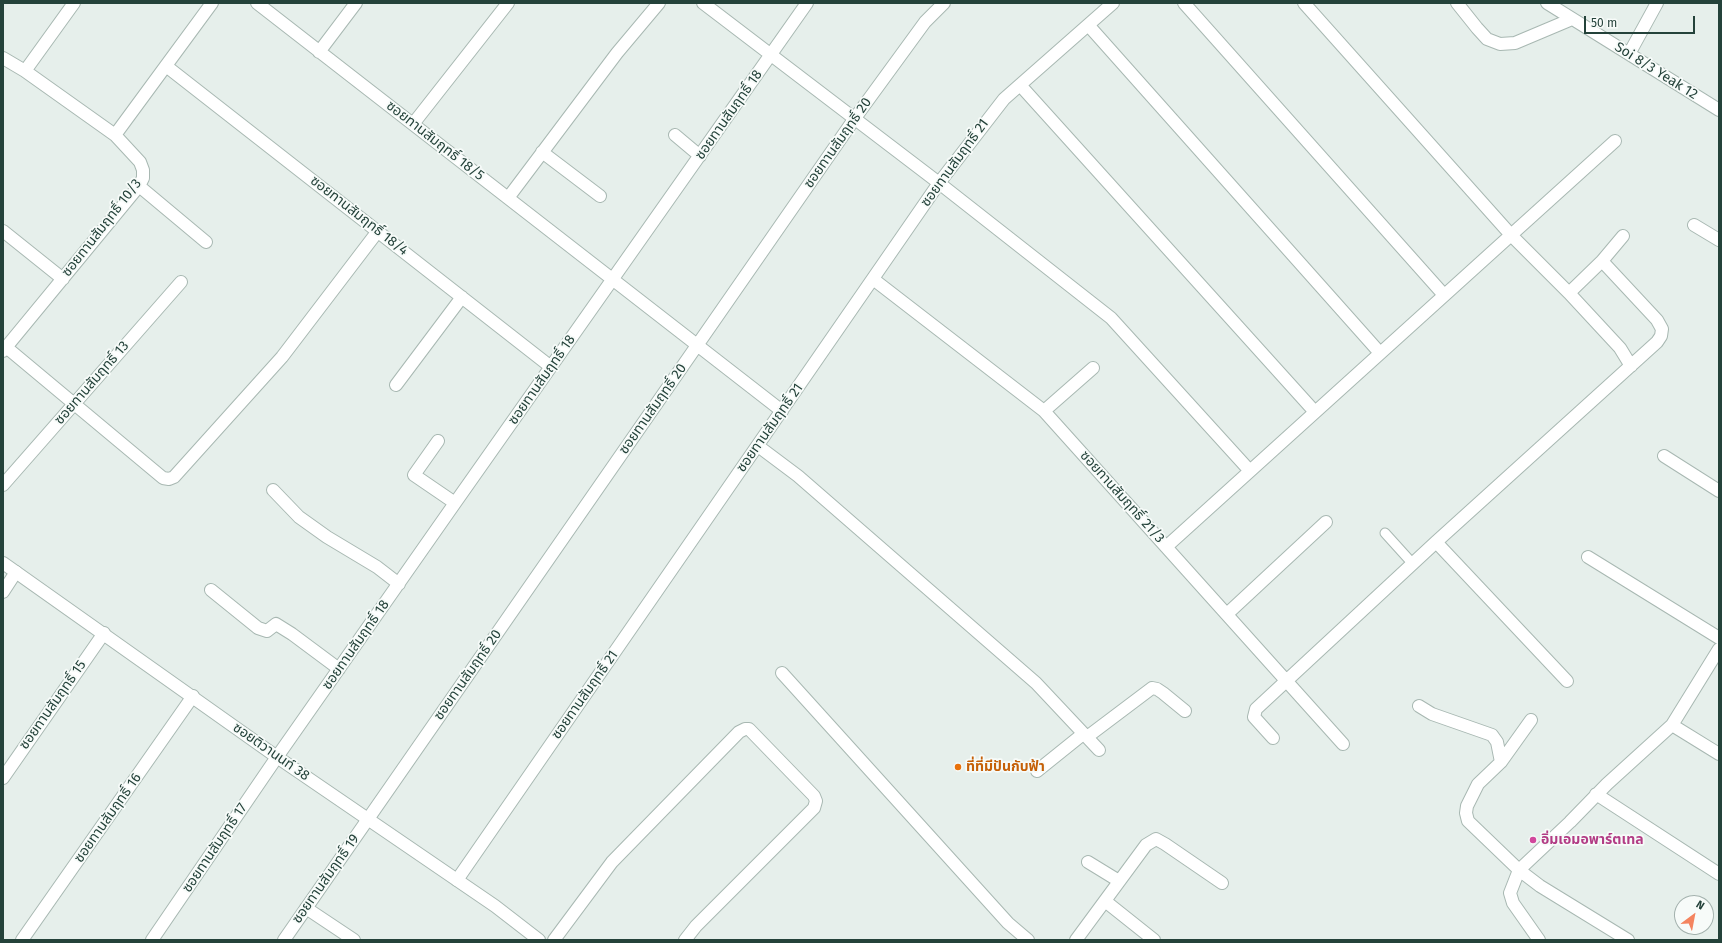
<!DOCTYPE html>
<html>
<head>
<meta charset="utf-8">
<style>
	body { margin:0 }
	#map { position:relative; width:1722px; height:943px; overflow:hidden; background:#e6efeb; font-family:"Fira Sans",sans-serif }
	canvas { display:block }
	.frame { position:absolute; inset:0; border:4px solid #24423a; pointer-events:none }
	.north { position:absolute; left:1674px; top:895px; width:40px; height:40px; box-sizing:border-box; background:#f7fbf9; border:1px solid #a3b1ad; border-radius:50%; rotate:32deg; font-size:11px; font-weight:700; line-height:16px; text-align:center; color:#24423a }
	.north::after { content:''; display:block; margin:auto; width:14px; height:18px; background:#f4845f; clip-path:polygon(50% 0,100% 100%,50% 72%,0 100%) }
	.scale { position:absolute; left:1584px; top:16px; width:111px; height:18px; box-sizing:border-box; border:2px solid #24423a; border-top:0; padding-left:5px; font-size:12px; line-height:14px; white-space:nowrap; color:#24423a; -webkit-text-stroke:3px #f7fbf9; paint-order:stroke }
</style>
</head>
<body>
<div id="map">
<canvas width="1722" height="943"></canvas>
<div class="frame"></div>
<div class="north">N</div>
<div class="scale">50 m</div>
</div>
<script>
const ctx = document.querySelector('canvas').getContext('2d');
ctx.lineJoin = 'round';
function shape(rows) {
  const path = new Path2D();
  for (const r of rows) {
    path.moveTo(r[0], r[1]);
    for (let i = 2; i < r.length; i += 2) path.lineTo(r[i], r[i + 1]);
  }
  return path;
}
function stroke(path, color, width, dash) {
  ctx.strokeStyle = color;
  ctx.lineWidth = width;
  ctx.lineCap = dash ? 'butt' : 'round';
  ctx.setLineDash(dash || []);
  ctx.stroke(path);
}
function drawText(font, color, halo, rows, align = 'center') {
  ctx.font = font + ' "Fira Sans","Noto Sans Thai",sans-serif';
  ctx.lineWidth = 3.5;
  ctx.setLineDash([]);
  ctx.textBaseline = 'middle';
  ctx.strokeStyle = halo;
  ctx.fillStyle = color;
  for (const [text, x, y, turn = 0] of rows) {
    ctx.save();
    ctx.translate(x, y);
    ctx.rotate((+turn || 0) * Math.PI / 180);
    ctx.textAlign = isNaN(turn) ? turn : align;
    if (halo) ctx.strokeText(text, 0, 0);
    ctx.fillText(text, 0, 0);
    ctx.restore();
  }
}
const service = shape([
	[1385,533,1413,564]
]);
const minor = shape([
	[257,3,782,411],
	[703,3,939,183,1111,318,1250,471],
	[1184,3,1444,295],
	[1304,3,1511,235,1569,293,1620,348,1631,366],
	[1457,3,1477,28,1487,39,1500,44,1515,43,1572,19],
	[1547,3,1719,110],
	[1089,26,1380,353],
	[319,52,356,3],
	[1629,54,1657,3],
	[3,58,25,71,115,135,140,162,143,170,143,178,139,186,3,351],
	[166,66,551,367],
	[25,71,74,3],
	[1020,85,1315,412],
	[413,124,508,3],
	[115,135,212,3],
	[675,135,700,156],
	[542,152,600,196],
	[139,186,206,242],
	[508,198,617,53,659,3],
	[1694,225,1719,240],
	[3,231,63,279],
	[873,279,1044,411,1343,744],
	[1569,293,1602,261,1623,236],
	[6,347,163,478,169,479,174,477,282,357,378,231],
	[396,385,462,297],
	[1044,411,1093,368],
	[438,441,414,475,455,503],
	[758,446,798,476,1036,683,1099,750],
	[1664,456,1719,491],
	[3,485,181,282],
	[273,490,299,517,327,537,377,567,399,584],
	[1436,542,1567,681],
	[1166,547,1615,141],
	[1588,557,1719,638],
	[211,590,258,628,267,631,276,624,292,634,339,669],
	[3,592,16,572],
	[1227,614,1326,522],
	[782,673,1008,923,1028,940],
	[1419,706,1432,714,1492,735,1497,742,1501,762],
	[1531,720,1501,762,1478,784,1467,806,1466,813,1468,821,1519,870,1540,886,1628,940],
	[1672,725,1719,754],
	[1087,737,1152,688,1157,689,1163,693,1185,711],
	[1273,738,1254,717,1256,709,1436,542,1657,342,1661,336,1662,329,1657,320,1602,261],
	[1037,771,1083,734],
	[3,778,104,633],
	[1596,794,1719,874],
	[1088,862,1119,881],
	[457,880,939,183,1004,99,1113,3],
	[1105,901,1154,940],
	[306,908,354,940],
	[22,940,193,696],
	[152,940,277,757,455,503,807,3],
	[284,940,855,118,925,22,944,3],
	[554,940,612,862,739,732,745,729,749,729,814,796,816,801,814,808,696,926,685,940],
	[1076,940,1146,845,1156,839,1165,844,1222,883],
	[1539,940,1513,903,1510,893,1519,870,1570,822,1607,784,1672,725,1719,649]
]);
const tertiary = shape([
	[3,563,277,757,495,906,539,940]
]);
stroke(service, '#a8b8b2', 11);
stroke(minor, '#a8b8b2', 14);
stroke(tertiary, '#a8b8b2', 14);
stroke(service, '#fff', 9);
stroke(minor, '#fff', 12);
stroke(tertiary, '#fff', 12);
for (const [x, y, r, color] of [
	[958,767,4,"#e8710a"],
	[1533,840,4,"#d1479c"]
]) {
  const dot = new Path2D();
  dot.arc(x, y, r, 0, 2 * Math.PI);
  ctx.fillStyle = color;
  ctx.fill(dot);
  stroke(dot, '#f7fbf9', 1.5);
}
drawText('14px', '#24423a', '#f7fbf9', [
	["Soi 8/3 Yeak 12",1656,71,32],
	["ซอยทานสัมฤทธิ์ 18",729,115,-55],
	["ซอยทานสัมฤทธิ์ 18/5",435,141,38],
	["ซอยทานสัมฤทธิ์ 20",838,143,-55],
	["ซอยทานสัมฤทธิ์ 21",955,163,-54],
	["ซอยทานสัมฤทธิ์ 18/4",359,216,38],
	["ซอยทานสัมฤทธิ์ 10/3",102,228,-52],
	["ซอยทานสัมฤทธิ์ 18",542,380,-55],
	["ซอยทานสัมฤทธิ์ 13",92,383,-49],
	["ซอยทานสัมฤทธิ์ 20",653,409,-55],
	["ซอยทานสัมฤทธิ์ 21",770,428,-55],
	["ซอยทานสัมฤทธิ์ 21/3",1122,497,48],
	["ซอยทานสัมฤทธิ์ 18",356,645,-55],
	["ซอยทานสัมฤทธิ์ 20",468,675,-55],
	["ซอยทานสัมฤทธิ์ 21",585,695,-55],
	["ซอยทานสัมฤทธิ์ 15",53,705,-55],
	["ซอยติวานนท์ 38",271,752,35],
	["ซอยทานสัมฤทธิ์ 16",108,818,-55],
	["ซอยทานสัมฤทธิ์ 17",215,848,-56],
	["ซอยทานสัมฤทธิ์ 19",326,879,-55]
]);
drawText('bold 14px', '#c56008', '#f7fbf9', [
	["ที่ที่มีปันกับฟ้า",966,767]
], 'left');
drawText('bold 14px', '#b23c85', '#f7fbf9', [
	["อิ่มเอมอพาร์ตเทล",1541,840]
], 'left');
</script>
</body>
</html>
